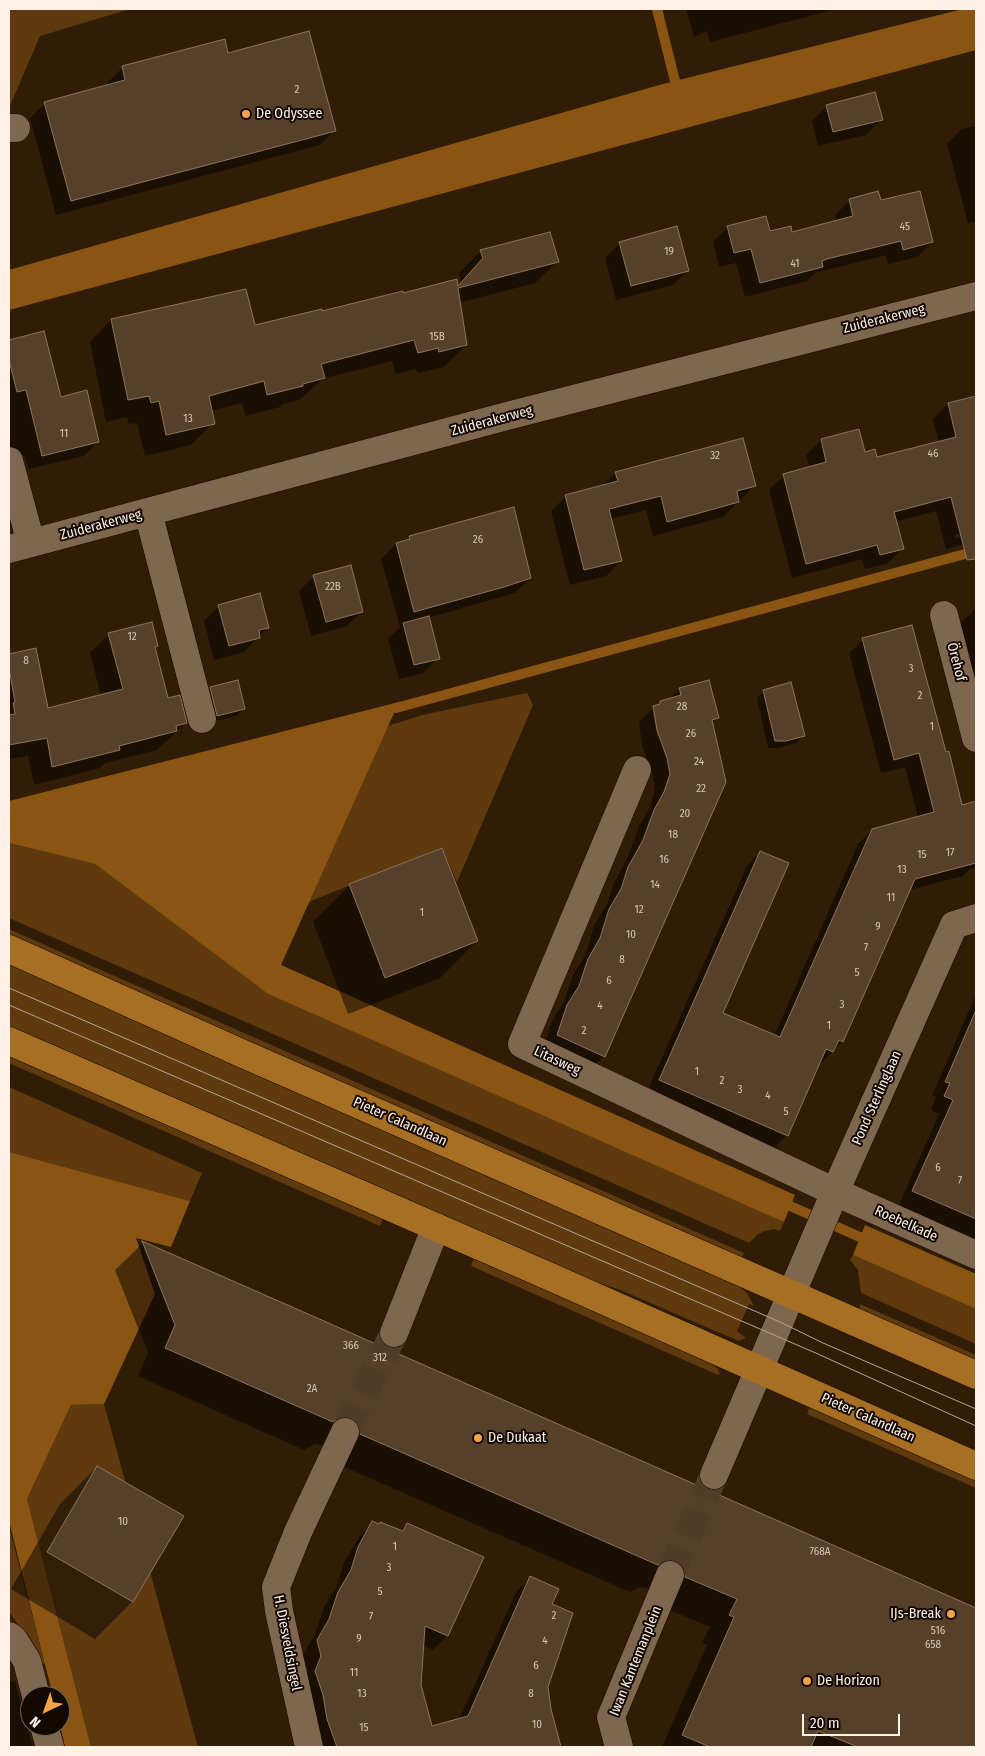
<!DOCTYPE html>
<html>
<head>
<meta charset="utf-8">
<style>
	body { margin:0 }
	#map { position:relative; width:985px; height:1756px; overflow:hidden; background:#311d06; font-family:"Fira Sans Condensed",sans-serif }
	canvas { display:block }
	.frame { position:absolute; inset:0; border:10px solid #fef2e7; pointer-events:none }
	.north { position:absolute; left:20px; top:1686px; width:50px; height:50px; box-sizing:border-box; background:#120903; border:1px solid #70665e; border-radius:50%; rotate:222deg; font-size:14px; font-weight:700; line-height:20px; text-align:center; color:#fef2e7 }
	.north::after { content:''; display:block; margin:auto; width:18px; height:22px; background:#f5a246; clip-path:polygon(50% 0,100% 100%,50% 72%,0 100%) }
	.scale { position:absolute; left:802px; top:1714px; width:98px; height:22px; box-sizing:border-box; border:2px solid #fef2e7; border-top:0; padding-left:6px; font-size:15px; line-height:18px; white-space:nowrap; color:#fef2e7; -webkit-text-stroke:4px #120903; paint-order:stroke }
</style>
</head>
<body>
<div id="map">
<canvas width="985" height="1756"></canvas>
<div class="frame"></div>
<div class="north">N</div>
<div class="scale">20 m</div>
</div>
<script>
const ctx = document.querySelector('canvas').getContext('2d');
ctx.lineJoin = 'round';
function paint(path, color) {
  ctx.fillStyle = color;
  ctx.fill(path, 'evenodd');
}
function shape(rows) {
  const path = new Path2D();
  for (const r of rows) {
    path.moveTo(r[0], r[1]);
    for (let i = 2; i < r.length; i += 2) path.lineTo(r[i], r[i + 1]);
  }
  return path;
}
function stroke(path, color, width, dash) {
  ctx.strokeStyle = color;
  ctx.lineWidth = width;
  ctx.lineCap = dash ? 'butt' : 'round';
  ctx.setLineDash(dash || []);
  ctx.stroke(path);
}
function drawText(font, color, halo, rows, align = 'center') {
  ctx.font = font + ' "Fira Sans Condensed",sans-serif';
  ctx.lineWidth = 4;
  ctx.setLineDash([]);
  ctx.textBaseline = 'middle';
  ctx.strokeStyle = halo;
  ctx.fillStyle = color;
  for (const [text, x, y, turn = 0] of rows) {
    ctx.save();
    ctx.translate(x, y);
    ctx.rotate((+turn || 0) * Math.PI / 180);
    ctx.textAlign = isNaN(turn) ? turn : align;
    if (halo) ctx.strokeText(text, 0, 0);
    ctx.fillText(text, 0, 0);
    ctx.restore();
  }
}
paint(shape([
	[9,9,130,9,40,36,9,108],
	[527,693,533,705,457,882,442,847,309,902,388,726,422,715],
	[9,843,95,864,268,994,767,1214,784,1222,780,1231,774,1229,765,1231,758,1234,749,1243,9,918],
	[9,929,85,963,744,1253,740,1261,9,939],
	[9,964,738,1285,747,1293,754,1306,749,1304,737,1331,746,1338,738,1341,734,1339,618,1289,549,1268,9,1031],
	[9,1054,383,1218,380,1226,9,1063],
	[9,1087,202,1173,190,1201,9,1152],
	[853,1255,976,1309,976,1344,861,1293,858,1270,850,1260],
	[474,1258,707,1361,717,1368,720,1374,718,1375,471,1266],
	[860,1304,976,1355,976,1366,859,1314],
	[104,1404,198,1747,91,1747,27,1499,71,1405],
	[810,1406,976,1479,976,1488,807,1414],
	[9,1527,45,1663,38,1667,25,1634,9,1612]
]), '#5f3a0f');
paint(shape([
	[963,9,976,9,976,50,9,310,9,270,663,84],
	[399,702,281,965,795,1195,784,1222,268,994,95,864,9,843,9,801],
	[9,1152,190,1201,171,1247,136,1238,155,1294,104,1404,71,1405,27,1499,91,1747,65,1747,60,1725,60,1696,53,1696,9,1521],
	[865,1225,976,1274,976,1309,853,1255]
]), '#8a5513');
paint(shape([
	[686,9,837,9,710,42,707,31,694,37],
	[227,54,335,130,320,145,56,215,30,118,45,103,108,86,108,82,122,68],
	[827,106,881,120,866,135,818,146,812,121],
	[976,126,976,221,968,223,947,144,962,129],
	[850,200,880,202,932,242,917,257,888,264,886,255,815,273,807,281,745,297,736,263,719,267,713,242,728,227,791,234,837,221,835,215],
	[620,243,688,270,673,285,616,300,605,258],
	[481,251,557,262,535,283,459,303,466,345,444,367,418,373,416,369,396,374,392,361,322,379,301,399,283,404,280,407,246,416,242,403,211,411,213,423,191,445,145,456,137,423,129,424,127,417,106,422,90,342,111,320,254,327,402,294,457,287,461,281,459,273],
	[43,333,60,399,98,442,84,456,28,469,25,456,9,460,9,341],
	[976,397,976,529,954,535,955,538,976,532,976,541,946,549,936,511,895,522,902,549,887,564,865,569,862,559,792,578,769,490,784,475,810,468,806,455,821,440,876,459,939,443,933,419,948,404],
	[615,473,755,485,723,517,653,536,646,510,610,519,621,561,606,576,570,585,551,511,566,496,601,487],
	[410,537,530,578,515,593,428,618,438,658,423,673,399,679,388,639,400,627,381,559,396,544,405,542],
	[314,576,362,611,347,626,311,636,299,591],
	[219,606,268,627,244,652,214,660,204,621],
	[974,610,976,610,976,685,960,624],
	[109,634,157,645,154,648,167,700,186,723,157,750,105,763,100,768,34,785,28,756,9,759,9,655,35,650,47,710,101,696,90,653],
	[863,640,961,807,976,802,976,868,970,869,963,876,909,890,842,1042,818,1066,787,1135,773,1149,646,1094,747,866,760,852,721,1013,774,1036,858,844,872,830,918,817,905,767,881,773,849,653],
	[210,688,244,709,236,716,210,722,203,695],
	[679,689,718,718,711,724,604,1056,589,1071,543,1050,552,1021,564,1002,573,975,586,954,594,925,607,905,614,883,628,857,639,826,650,808,655,790,652,773,642,745,639,722,654,707,668,700],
	[653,713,656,713,659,736,657,736],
	[764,691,803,736,796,743,778,748,768,748,757,698],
	[350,885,477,941,440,978,348,1014,313,922],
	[976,994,976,1239,899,1205,939,1114,931,1110,936,1097,932,1096],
	[143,1243,976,1609,976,1747,662,1747,707,1645,702,1643,710,1627,658,1605,655,1594,648,1588,639,1587,630,1592,333,1462,331,1451,323,1445,315,1444,304,1450,138,1376,148,1353,115,1270],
	[97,1467,182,1516,132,1602,95,1639,11,1589,60,1504],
	[373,1523,400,1531,407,1524,482,1558,447,1636,433,1650,423,1645,420,1685,431,1728,459,1720,516,1592,530,1578,551,1605,546,1687,550,1710,561,1747,318,1747,301,1686,308,1671,303,1655,315,1634,324,1607,337,1586,344,1562,359,1537],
	[15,1681,20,1701,24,1708,30,1711,28,1730,33,1747,9,1747,9,1682]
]), '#0007');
stroke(shape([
	[657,9,678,93],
	[396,708,976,551],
	[779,1201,871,1242]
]), '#8a5513', 10);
const building = shape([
	[309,31,336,131,71,201,44,102,125,80,122,66,225,39,228,53,309,31],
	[875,92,883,120,833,132,826,105,875,92],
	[878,191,881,200,920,191,933,242,903,250,901,241,827,259,822,261,823,267,760,283,751,249,734,253,727,226,766,216,770,231,791,226,792,232,853,216,849,199,878,191],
	[677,226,689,271,631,286,619,242,677,226],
	[550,232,559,262,458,288,467,345,439,352,438,348,418,353,414,340,321,364,325,378,303,384,303,386,267,395,264,381,209,396,215,424,166,435,159,401,151,403,149,396,128,400,111,319,246,289,255,325,322,309,322,311,403,291,403,293,457,279,458,286,483,258,480,250,550,232],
	[44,331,61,397,87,390,99,442,42,456,26,390,17,392,9,360,9,340,44,331],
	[976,396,976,559,967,560,951,497,894,512,904,549,880,555,877,545,806,564,783,474,826,462,821,439,859,429,865,452,875,449,877,457,956,437,948,403,976,396],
	[743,438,756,486,737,491,739,502,667,522,661,496,609,509,622,561,584,570,565,495,618,481,615,472,743,438],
	[514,507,531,578,504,587,414,612,396,543,410,539,409,536,514,507],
	[351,565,363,612,326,622,313,575,351,565],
	[260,593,269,628,259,630,260,638,229,646,218,605,260,593],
	[429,616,440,659,414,665,403,623,429,616],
	[152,622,158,646,155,647,168,698,180,695,187,723,176,726,177,731,119,746,120,750,52,767,47,738,9,745,9,715,15,714,13,703,15,702,9,668,9,654,36,648,48,708,123,689,108,633,152,622],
	[912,625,946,752,949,751,962,805,976,801,976,863,915,879,843,1042,839,1040,833,1052,826,1049,788,1136,659,1080,760,851,789,863,723,1013,780,1037,872,829,934,812,919,753,894,760,862,638,912,625],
	[238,680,245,709,217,716,210,687,238,680],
	[709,680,719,718,712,720,726,782,605,1057,557,1035,567,1005,579,986,588,959,600,938,609,909,621,889,628,867,643,840,654,810,664,792,670,774,667,758,657,730,653,706,660,704,660,701,681,695,679,688,709,680],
	[791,682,805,736,786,741,775,741,763,690,791,682],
	[442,848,478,941,385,978,349,884,442,848],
	[976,1010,976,1219,912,1191,953,1100,944,1096,950,1083,945,1082,976,1010],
	[142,1241,976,1608,976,1747,858,1747,818,1731,811,1747,710,1747,682,1735,734,1617,729,1615,737,1599,685,1577,685,1572,683,1566,676,1561,668,1560,658,1565,360,1434,358,1424,351,1418,343,1417,337,1419,333,1422,165,1348,175,1325,142,1241],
	[97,1466,184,1516,133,1602,47,1552,97,1466],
	[372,1521,379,1524,380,1522,403,1531,407,1523,484,1557,448,1636,425,1626,421,1685,432,1726,468,1716,530,1576,559,1589,552,1604,573,1613,548,1687,551,1709,561,1747,337,1747,327,1719,323,1695,315,1671,321,1656,317,1640,329,1619,338,1592,351,1570,358,1547,372,1521]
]);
paint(building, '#57402a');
stroke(building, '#8d745c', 1);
stroke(shape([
	[345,1432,394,1333],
	[670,1575,714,1475]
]), '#503d28', 28, [28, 14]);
const minor = shape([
	[9,128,16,128],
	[9,461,31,543],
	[148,512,202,719],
	[9,549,507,416,976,296],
	[944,615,976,738],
	[637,770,522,1044,835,1192,976,1255],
	[394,1333,436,1227],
	[714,1475,835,1192,954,925,976,918],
	[9,1636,14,1640,27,1661,36,1696],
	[44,1726,50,1747],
	[309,1747,279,1611,276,1587,298,1532,345,1432],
	[619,1747,611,1717,670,1575]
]);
const major = shape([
	[9,949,241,1053,976,1375],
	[9,1041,553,1278,976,1466]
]);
stroke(minor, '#180600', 29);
stroke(major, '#180600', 29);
stroke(minor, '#7f664e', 28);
stroke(major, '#a76f23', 28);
stroke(shape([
	[9,988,780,1322,823,1343,976,1409],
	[9,1005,818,1354,976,1426]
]), '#b6a798', 1);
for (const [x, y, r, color] of [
	[246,114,5,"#f5a246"],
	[478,1438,5,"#f5a246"],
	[951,1614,5,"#f5a246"],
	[807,1681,5,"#f5a246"]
]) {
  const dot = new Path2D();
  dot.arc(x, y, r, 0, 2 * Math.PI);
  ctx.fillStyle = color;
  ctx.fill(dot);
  stroke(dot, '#120903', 2);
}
drawText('11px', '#d4c6b8', null, [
	["2",297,90],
	["45",905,227],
	["19",669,252],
	["41",795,264],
	["15B",437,337],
	["13",188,419],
	["11",64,434],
	["46",933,454],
	["32",715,456],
	["26",478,540],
	["22B",333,587],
	["12",132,637],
	["8",26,661],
	["3",911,669],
	["2",920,696],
	["28",682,707],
	["1",932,727],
	["26",691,734],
	["24",699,762],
	["22",701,789],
	["20",685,814],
	["18",673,835],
	["17",950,853],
	["15",922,855],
	["16",664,860],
	["13",902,870],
	["14",655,885],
	["11",891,898],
	["12",639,910],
	["1",422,913],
	["9",878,927],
	["10",631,935],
	["7",866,948],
	["8",622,960],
	["5",857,973],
	["6",609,981],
	["3",842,1005],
	["4",600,1006],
	["1",829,1026],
	["2",584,1031],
	["1",697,1072],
	["2",722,1081],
	["3",740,1090],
	["4",768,1096],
	["5",786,1112],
	["6",938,1168],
	["7",960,1181],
	["366",351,1346],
	["312",380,1358],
	["2A",312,1389],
	["10",123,1522],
	["1",395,1547],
	["768A",820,1552],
	["3",389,1568],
	["5",380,1592],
	["2",554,1616],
	["7",371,1617],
	["516",938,1631],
	["9",359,1639],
	["4",545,1641],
	["658",933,1645],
	["6",536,1666],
	["11",354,1673],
	["13",362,1694],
	["8",531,1694],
	["10",537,1725],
	["15",364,1728]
]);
drawText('14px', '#fef2e7', '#120903', [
	["De Odyssee",256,114],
	["De Dukaat",488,1438],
	["IJs-Break",941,1614,"right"],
	["De Horizon",817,1681]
], 'left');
drawText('14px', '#fef2e7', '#120903', [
	["Zuiderakerweg",884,319,-14],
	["Zuiderakerweg",492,421,-15],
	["Zuiderakerweg",101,525,-15],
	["Örehof",956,662,75],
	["Litasweg",557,1061,25],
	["Pond Sterlinglaan",877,1098,-66],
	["Pieter Calandlaan",400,1122,24],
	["Roebelkade",906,1224,24],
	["Pieter Calandlaan",868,1418,24],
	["H. Diesveldsingel",287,1643,79],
	["Iwan Kantemanplein",636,1661,-68]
]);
</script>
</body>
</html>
